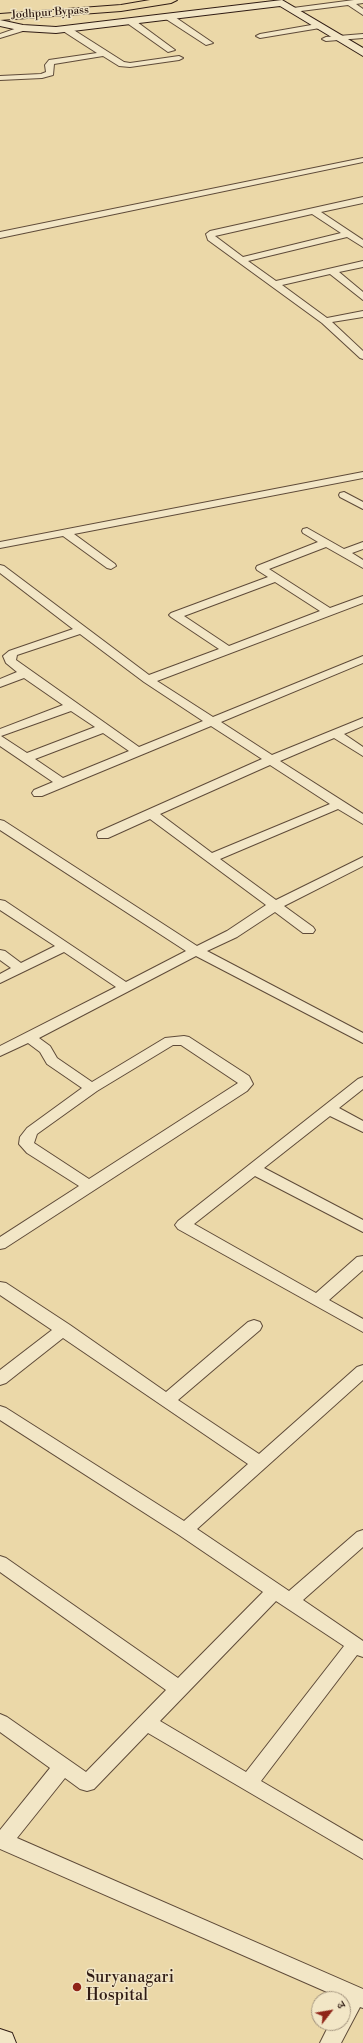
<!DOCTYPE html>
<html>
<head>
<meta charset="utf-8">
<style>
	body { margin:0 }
	#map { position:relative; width:363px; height:2043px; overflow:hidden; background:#ebd8a8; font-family:"Libre Bodoni","Noto Serif Devanagari",serif }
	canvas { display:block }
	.north { position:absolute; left:311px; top:1991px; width:40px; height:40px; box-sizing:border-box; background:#f2e6c6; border:1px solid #a4957f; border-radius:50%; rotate:59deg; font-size:11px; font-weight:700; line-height:16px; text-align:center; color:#301c14 }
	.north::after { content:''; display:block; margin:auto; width:14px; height:18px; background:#8f2418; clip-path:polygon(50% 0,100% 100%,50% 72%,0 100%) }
</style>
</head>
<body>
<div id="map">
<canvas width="363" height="2043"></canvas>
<div class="north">उ</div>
</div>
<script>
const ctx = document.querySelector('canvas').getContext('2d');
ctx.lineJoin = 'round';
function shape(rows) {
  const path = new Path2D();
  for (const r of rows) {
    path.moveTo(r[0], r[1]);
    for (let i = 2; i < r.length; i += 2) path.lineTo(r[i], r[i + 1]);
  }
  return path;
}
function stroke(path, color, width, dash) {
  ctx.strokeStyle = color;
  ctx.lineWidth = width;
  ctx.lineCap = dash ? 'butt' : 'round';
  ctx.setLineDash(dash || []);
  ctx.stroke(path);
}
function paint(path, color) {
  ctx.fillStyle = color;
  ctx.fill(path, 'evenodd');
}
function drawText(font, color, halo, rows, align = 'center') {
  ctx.font = font + ' "Libre Bodoni",serif';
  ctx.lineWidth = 3;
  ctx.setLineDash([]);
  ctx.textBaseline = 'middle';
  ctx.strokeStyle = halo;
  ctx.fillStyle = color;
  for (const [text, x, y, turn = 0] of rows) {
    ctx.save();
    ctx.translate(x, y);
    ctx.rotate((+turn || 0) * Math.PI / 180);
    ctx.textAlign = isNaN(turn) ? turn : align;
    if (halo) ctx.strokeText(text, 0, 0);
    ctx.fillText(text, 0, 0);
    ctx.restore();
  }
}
const street = shape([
	[354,0,363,0,363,3,356,4,363,9,363,15,348,5,293,12,289,10,293,8,354,0],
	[166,15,172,15,213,43,206,45,166,19,166,15],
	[127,19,133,19,175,50,168,52,127,23,127,19],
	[317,24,321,26,320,28,260,38,256,36,260,34,317,24],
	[23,26,27,28,26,30,0,38,0,34,23,26],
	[63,27,69,27,124,62,130,63,179,56,183,58,179,60,130,67,119,66,103,56,54,64,53,75,42,78,0,80,0,76,41,74,46,72,45,65,49,60,97,53,63,31,63,27],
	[363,34,363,38,326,41,322,39,326,37,363,34],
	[363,158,363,162,0,238,0,232,363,158],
	[363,197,363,203,321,212,363,240,363,247,347,237,248,261,276,281,363,261,363,267,339,272,363,292,363,300,330,274,282,285,327,318,363,311,363,317,332,322,363,351,363,359,360,358,322,323,208,240,206,234,210,231,363,197],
	[312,214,341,233,243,257,215,236,312,214],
	[363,472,363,478,74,534,115,564,116,566,111,569,107,568,63,536,0,548,0,542,363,472],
	[344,492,363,502,363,509,340,497,339,495,340,493,344,492],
	[307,528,344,549,363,542,363,549,352,553,363,560,363,568,326,547,269,569,330,608,363,596,363,603,157,681,213,717,363,656,363,663,221,722,272,755,363,718,363,726,344,734,363,747,363,756,334,738,280,761,363,814,363,824,338,809,220,859,276,900,363,857,363,866,284,906,313,927,315,930,313,933,303,933,275,912,237,937,207,951,363,1033,363,1043,196,956,39,1038,50,1046,57,1058,92,1082,165,1038,184,1036,189,1037,249,1076,253,1084,247,1091,5,1248,0,1249,0,1237,79,1186,27,1153,19,1144,20,1137,27,1128,82,1088,47,1064,40,1052,28,1043,0,1056,0,1046,116,987,64,952,0,983,0,974,11,968,0,960,0,950,5,951,21,963,55,946,0,910,0,900,5,901,126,982,186,951,0,830,0,820,4,821,197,946,227,931,266,905,150,819,108,838,98,838,97,835,98,832,262,759,211,726,42,796,34,796,32,793,34,790,53,782,0,746,0,729,63,705,24,678,0,687,0,679,17,672,6,663,3,656,9,651,73,629,0,573,0,565,4,566,149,675,219,649,171,617,169,615,171,613,268,577,257,570,256,568,257,566,318,542,303,533,302,531,303,529,307,528],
	[275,582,320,611,229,646,184,616,275,582],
	[80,634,144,682,203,721,139,747,16,660,17,655,80,634],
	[71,711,95,727,27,753,1,736,71,711],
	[103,733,129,751,63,778,35,759,103,733],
	[270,765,330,804,212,853,160,814,270,765],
	[173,1045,181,1045,238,1083,89,1179,34,1143,37,1134,97,1091,173,1045],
	[363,1077,363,1089,339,1108,363,1121,363,1132,330,1116,264,1168,363,1220,363,1232,255,1176,194,1224,316,1293,357,1257,363,1256,363,1270,329,1300,363,1319,363,1332,178,1229,175,1225,178,1221,358,1079,363,1077],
	[0,1282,6,1283,70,1325,166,1392,248,1322,254,1320,260,1322,262,1326,260,1330,178,1400,259,1454,357,1367,363,1365,363,1380,197,1529,289,1591,357,1532,363,1530,363,1547,303,1600,363,1641,363,1657,357,1655,261,1781,363,1841,363,1859,148,1733,94,1789,87,1791,80,1789,65,1778,17,1838,363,1989,363,2008,360,2007,341,2043,320,2043,330,2023,343,2023,343,1999,0,1849,0,1830,50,1768,0,1732,0,1714,7,1717,86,1772,166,1690,0,1572,0,1556,6,1558,178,1678,263,1592,179,1535,0,1420,0,1406,6,1408,184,1521,248,1464,63,1338,6,1383,0,1385,0,1370,52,1330,0,1295,0,1282],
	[276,1601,344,1646,246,1772,160,1721,276,1601]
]);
const secondary = shape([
	[282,0,363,48,363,56,280,6,56,33,23,31,0,26,0,20,23,25,56,27,282,0],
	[0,2029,12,2033,16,2043,0,2043,0,2029]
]);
const highway = shape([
	[150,0,177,0,171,3,121,11,0,20,0,14,121,5,150,0]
]);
stroke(street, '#5f4b39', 2);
stroke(secondary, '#301c14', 2);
stroke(highway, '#301c14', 2);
paint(street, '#f2e6c6');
paint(secondary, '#f2e6c6');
paint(highway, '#ebd8a8');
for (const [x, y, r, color] of [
	[77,1987,5,"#8f2418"]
]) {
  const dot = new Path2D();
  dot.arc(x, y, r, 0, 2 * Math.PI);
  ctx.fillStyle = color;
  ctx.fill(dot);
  stroke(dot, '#f2e6c6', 1.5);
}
drawText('11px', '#301c14', '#f2e6c6', [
	["Jodhpur Bypass",50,13,-4]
]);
drawText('16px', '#301c14', '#f2e6c6', [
	["Suryanagari",86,1978],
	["Hospital",86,1996]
], 'left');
</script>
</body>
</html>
